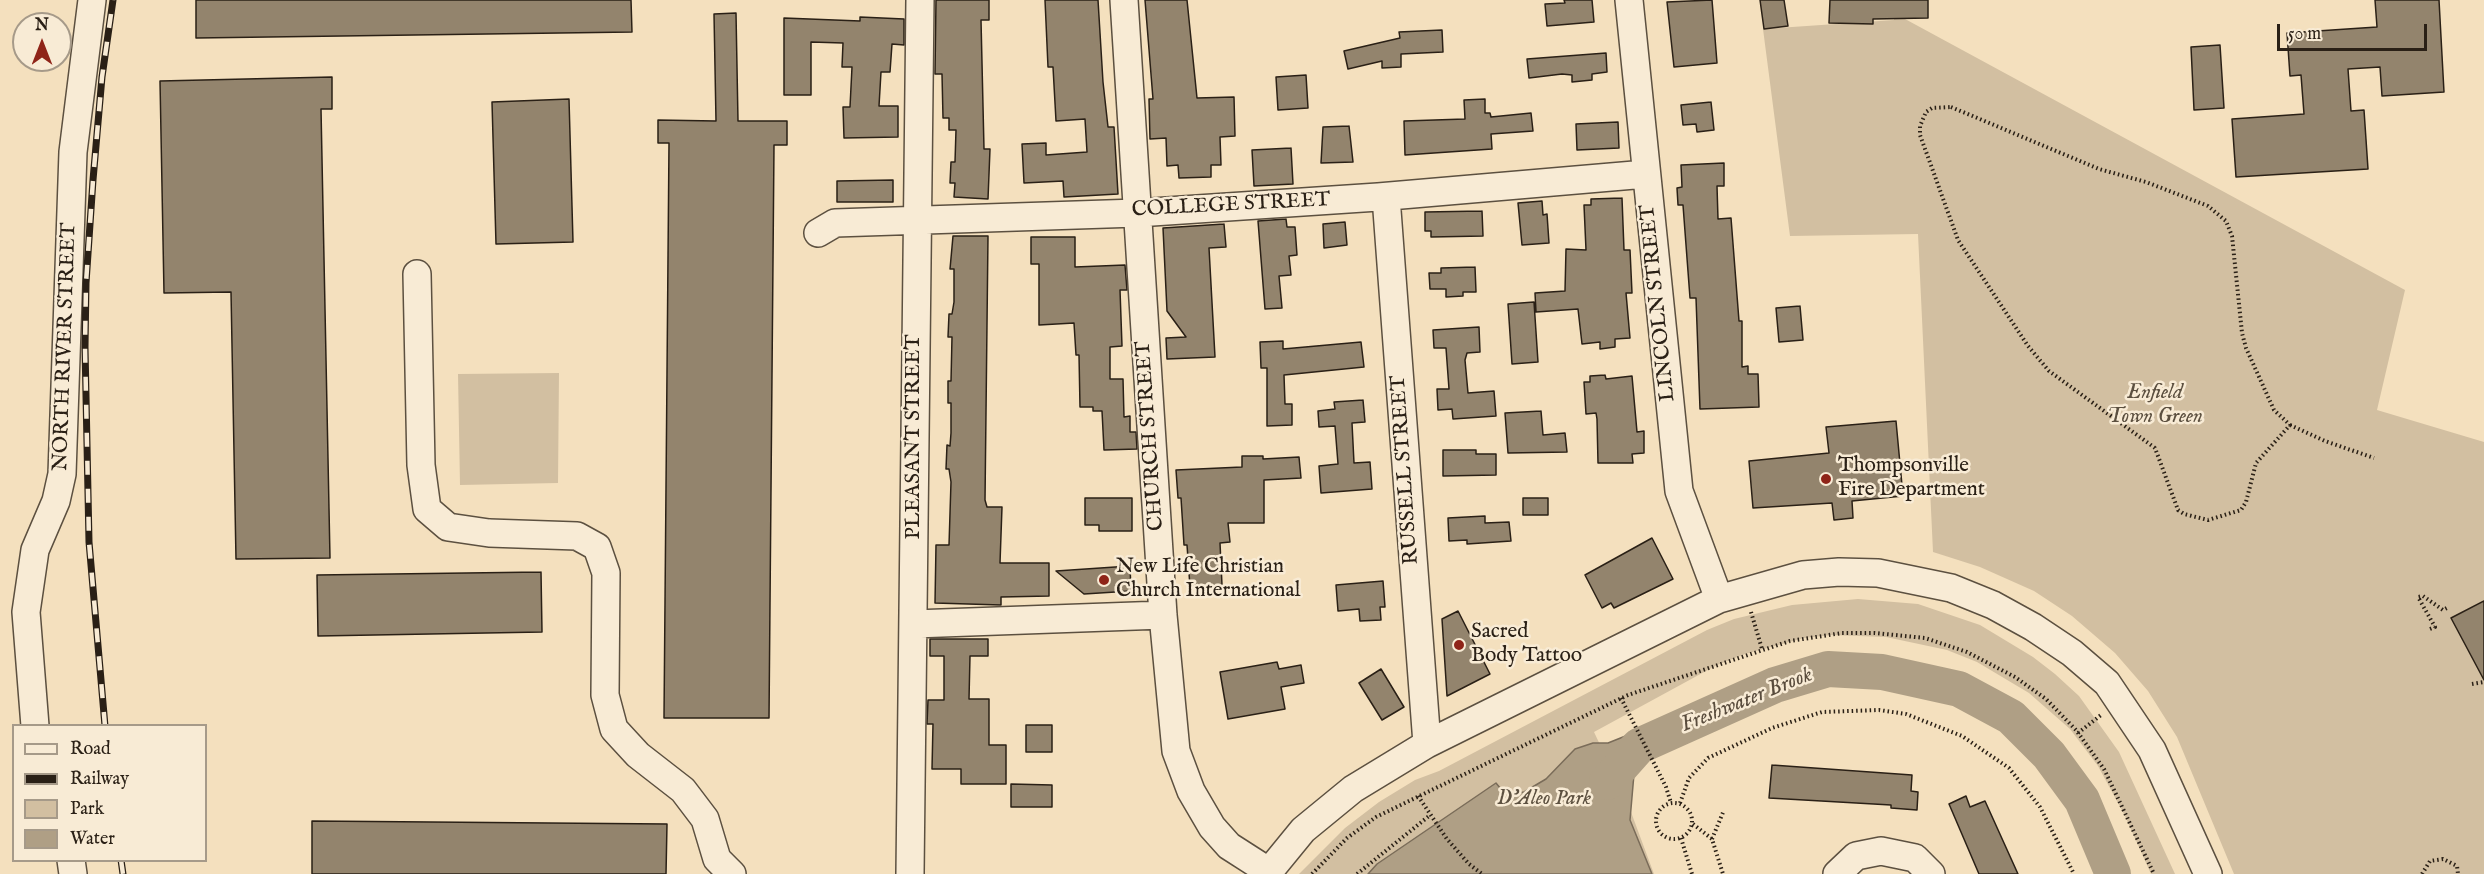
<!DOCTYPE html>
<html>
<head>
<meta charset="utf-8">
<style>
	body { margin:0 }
	#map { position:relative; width:2484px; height:874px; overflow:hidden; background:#f4e0be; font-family:"IM FELL English",serif }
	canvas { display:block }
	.legend { position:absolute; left:12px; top:724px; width:195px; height:138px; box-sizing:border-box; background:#f8ebd5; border:2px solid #a69a89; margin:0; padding:8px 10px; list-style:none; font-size:18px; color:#2a2016 }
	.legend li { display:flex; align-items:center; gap:12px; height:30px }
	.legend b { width:30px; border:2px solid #a69a89 }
	.north { position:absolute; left:12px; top:12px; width:60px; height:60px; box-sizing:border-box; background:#f8ebd5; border:2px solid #a69a89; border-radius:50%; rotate:0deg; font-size:16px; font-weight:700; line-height:24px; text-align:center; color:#2a2016 }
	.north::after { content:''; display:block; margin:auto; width:21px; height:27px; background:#8f2418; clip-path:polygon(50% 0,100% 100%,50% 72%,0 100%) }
	.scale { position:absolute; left:2277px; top:24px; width:150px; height:27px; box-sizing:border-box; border:3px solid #2a2016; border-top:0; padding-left:8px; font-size:18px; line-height:21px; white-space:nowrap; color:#2a2016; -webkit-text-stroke:4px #f8ebd5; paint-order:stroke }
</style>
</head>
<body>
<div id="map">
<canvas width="2484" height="874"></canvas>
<ul class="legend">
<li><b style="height:8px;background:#f8ebd5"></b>Road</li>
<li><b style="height:8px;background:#2a2016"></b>Railway</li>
<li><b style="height:16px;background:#d2bfa1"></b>Park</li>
<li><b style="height:16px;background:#af9f85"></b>Water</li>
</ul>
<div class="north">N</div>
<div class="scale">50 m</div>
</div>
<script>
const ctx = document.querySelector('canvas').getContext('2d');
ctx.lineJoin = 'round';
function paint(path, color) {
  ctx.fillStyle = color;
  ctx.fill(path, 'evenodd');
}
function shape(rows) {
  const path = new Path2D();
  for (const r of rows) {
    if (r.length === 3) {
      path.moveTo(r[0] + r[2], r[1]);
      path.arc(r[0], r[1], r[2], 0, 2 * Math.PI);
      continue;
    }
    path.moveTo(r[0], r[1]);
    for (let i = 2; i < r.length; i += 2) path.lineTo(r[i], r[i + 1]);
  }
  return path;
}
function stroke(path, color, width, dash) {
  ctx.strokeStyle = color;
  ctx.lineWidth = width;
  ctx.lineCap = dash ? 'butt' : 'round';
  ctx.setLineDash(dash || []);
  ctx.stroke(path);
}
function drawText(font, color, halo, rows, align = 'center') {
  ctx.font = font + ' "IM FELL English",serif';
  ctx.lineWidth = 5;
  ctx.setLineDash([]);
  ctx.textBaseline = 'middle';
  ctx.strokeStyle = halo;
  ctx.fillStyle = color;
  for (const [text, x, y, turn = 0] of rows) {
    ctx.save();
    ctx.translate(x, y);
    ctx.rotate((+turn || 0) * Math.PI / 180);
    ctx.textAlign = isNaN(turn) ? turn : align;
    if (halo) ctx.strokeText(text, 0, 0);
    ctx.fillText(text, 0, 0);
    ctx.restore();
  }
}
paint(shape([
	[1894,13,2405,290,2377,410,2484,442,2484,874,2234,874,2177,737,2148,691,2115,653,2072,616,2034,591,1980,567,1933,552,1918,234,1790,236,1763,29,1894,20],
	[559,373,558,483,460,485,458,374],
	[1858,599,1918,604,1980,625,2033,657,2055,674,2079,696,2119,752,2175,874,2151,874,2125,816,2098,766,2070,729,2029,693,1977,662,1947,650,1886,637,1831,635,1804,638,1745,654,1717,665,1594,732,1628,804,1654,874,1299,874,1345,828,1379,802,1415,780,1439,771,1707,630,1734,619,1792,605]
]), '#d2bfa1');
const water = shape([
	[1633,733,1647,762,1634,774,1630,820,1652,874,1368,874,1377,864,1496,783,1505,794,1524,792,1546,779,1575,749,1593,743,1608,743,1633,733]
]);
paint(water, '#af9f85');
stroke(water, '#7a6c59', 1.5);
stroke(shape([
	[1607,782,1639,746,1775,685,1828,669,1882,672,1959,689,2011,717,2049,755,2082,800,2113,874]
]), '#af9f85', 36);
const building = shape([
	[196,0,631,0,632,32,196,38,196,0],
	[936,0,989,0,989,20,981,20,984,149,990,149,988,199,954,197,955,183,950,183,951,162,955,162,956,130,949,130,949,118,943,118,942,74,935,74,936,0],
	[1045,0,1098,0,1103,82,1108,127,1114,127,1118,194,1064,197,1063,181,1024,183,1022,144,1046,143,1046,155,1087,152,1085,119,1056,121,1053,67,1048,67,1045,0],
	[1145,0,1187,0,1197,98,1234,97,1235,136,1220,137,1221,165,1211,165,1211,177,1179,178,1178,165,1167,166,1166,138,1150,139,1149,99,1153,99,1145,0],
	[1564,0,1592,0,1594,22,1547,26,1545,4,1565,3,1564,0],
	[1712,0,1717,63,1674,67,1667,2,1712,0],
	[1760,0,1784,0,1788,26,1764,29,1760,0],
	[1830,0,1928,0,1928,18,1873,19,1873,24,1829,23,1830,0],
	[2375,0,2439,0,2444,92,2382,96,2380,67,2348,69,2351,111,2364,110,2368,169,2236,177,2232,119,2304,114,2301,75,2290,76,2287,33,2377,27,2375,0],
	[736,13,738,121,787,121,787,145,774,145,769,718,664,718,669,143,658,143,658,120,716,121,714,14,736,13],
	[860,17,904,19,904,45,892,44,890,72,881,72,879,106,898,106,898,137,844,138,843,107,850,107,852,67,842,67,843,43,811,42,811,95,784,95,784,18,860,21,860,17],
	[1442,30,1443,52,1401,54,1401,67,1382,68,1382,61,1348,69,1344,51,1400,38,1399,32,1442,30],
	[2220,45,2224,108,2194,110,2191,47,2220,45],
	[1606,53,1607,72,1592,74,1592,80,1572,82,1572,75,1562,74,1529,78,1527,59,1606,53],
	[1306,75,1308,108,1278,110,1276,77,1306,75],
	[332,77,332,109,321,109,330,558,236,559,231,292,164,293,160,81,332,77],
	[569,99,573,242,496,244,492,102,569,99],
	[1485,99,1485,113,1490,113,1491,117,1531,113,1533,131,1491,134,1492,149,1405,155,1404,121,1465,119,1464,100,1485,99],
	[1711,102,1714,130,1697,132,1696,124,1683,125,1681,105,1711,102],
	[1618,122,1619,148,1577,150,1576,124,1618,122],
	[1349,126,1353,162,1321,163,1323,127,1349,126],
	[1291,148,1293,184,1254,186,1252,150,1291,148],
	[1724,163,1724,186,1717,186,1718,219,1731,218,1739,321,1742,321,1742,367,1748,366,1748,374,1758,374,1759,407,1700,409,1696,298,1690,298,1683,205,1678,205,1677,188,1682,187,1681,165,1724,163],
	[893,180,893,202,837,202,837,181,893,180],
	[1622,198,1624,250,1630,250,1632,293,1626,293,1630,338,1615,339,1615,347,1600,349,1600,342,1582,344,1578,309,1536,312,1535,293,1565,291,1566,249,1586,250,1584,205,1591,205,1591,199,1622,198],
	[1542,201,1543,215,1547,214,1549,243,1522,245,1518,203,1542,201],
	[1482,211,1483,236,1431,237,1431,231,1425,231,1425,212,1482,211],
	[1286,219,1287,227,1295,227,1297,255,1289,256,1291,275,1279,276,1282,308,1265,309,1258,221,1286,219],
	[1345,222,1347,245,1324,248,1323,224,1345,222],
	[1224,224,1226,247,1209,248,1215,357,1167,359,1166,338,1186,337,1167,311,1163,228,1224,224],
	[953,236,988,236,985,500,987,507,1002,507,1000,563,1049,563,1049,596,1001,597,1001,605,935,603,936,545,949,545,951,482,949,469,946,469,947,445,950,446,951,433,951,403,948,403,948,381,951,381,952,337,948,337,949,314,952,314,954,302,954,269,950,269,953,236],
	[1031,237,1075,237,1075,267,1125,265,1127,290,1120,290,1122,346,1110,347,1110,379,1123,379,1124,417,1130,416,1130,432,1136,432,1137,449,1104,450,1102,411,1093,411,1093,407,1080,407,1079,355,1076,355,1074,323,1039,325,1039,264,1031,264,1031,237],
	[1475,267,1476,292,1463,292,1463,296,1446,297,1446,289,1430,289,1429,273,1441,273,1441,268,1475,267],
	[1534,302,1538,362,1512,364,1508,304,1534,302],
	[1800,306,1803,340,1779,342,1776,308,1800,306],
	[1479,327,1480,352,1467,353,1465,360,1468,393,1494,391,1496,416,1453,419,1452,409,1438,410,1437,389,1449,389,1446,348,1434,348,1433,330,1479,327],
	[1283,341,1283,349,1361,342,1364,367,1284,375,1285,404,1292,404,1292,425,1267,426,1267,368,1261,368,1260,342,1283,341],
	[1605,375,1606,379,1632,376,1637,432,1644,431,1644,453,1632,454,1633,463,1598,463,1597,419,1596,413,1586,414,1584,382,1590,382,1590,376,1605,375],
	[1363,400,1365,422,1352,423,1354,463,1370,462,1372,489,1321,493,1319,466,1338,464,1335,426,1319,427,1318,411,1335,409,1334,402,1363,400],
	[1541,411,1543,435,1565,433,1567,452,1508,453,1505,413,1541,411],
	[1896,421,1903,496,1852,501,1853,518,1834,520,1832,503,1753,508,1749,461,1829,453,1826,427,1896,421],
	[1443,450,1476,450,1476,454,1496,454,1496,475,1443,476,1443,450],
	[1242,456,1263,456,1263,459,1299,457,1301,478,1264,480,1264,523,1228,523,1230,542,1220,543,1222,585,1190,587,1187,545,1184,545,1181,498,1178,498,1176,470,1242,467,1242,456],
	[1085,498,1132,498,1132,531,1099,531,1099,525,1085,525,1085,498],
	[1523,498,1548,498,1548,515,1523,515,1523,498],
	[1485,516,1485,523,1509,522,1511,541,1467,544,1467,540,1449,541,1448,518,1485,516],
	[1652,538,1673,579,1614,608,1611,603,1602,608,1585,575,1652,538],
	[1130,566,1131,591,1084,594,1056,571,1130,566],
	[541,572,542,632,318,636,317,575,541,572],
	[1383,581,1385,607,1380,607,1381,620,1360,621,1359,609,1338,611,1336,585,1383,581],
	[2484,601,2484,680,2451,618,2484,601],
	[1458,611,1490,674,1447,696,1442,619,1458,611],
	[930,639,988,639,988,656,970,656,969,699,989,699,989,745,1006,745,1006,784,961,784,961,769,932,769,933,724,927,724,928,700,944,700,944,656,930,656,930,639],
	[1277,662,1279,669,1301,665,1304,683,1281,687,1285,709,1228,719,1220,672,1277,662],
	[1381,669,1404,707,1382,720,1359,683,1381,669],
	[1026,725,1052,725,1052,752,1026,752,1026,725],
	[1772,765,1912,775,1911,791,1918,792,1917,810,1891,808,1891,805,1769,798,1772,765],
	[1011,784,1052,785,1052,807,1011,807,1011,784],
	[1966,796,1970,807,1985,801,2018,874,1979,874,1949,804,1966,796],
	[312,821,667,824,666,874,312,874,312,821]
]);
paint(building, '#93846d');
stroke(building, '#2a2016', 1.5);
const minor = shape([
	[1124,0,1163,615,1176,751,1191,791,1212,827,1229,846,1268,871],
	[1629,0,1679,491,1719,599],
	[1386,197,1427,744],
	[818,233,835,223,1137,213,1378,197,1646,174],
	[417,274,421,465,427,509,448,527,489,533,577,536,597,547,606,573,605,695,614,729,638,755,683,790,705,819,717,859,732,874],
	[914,624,1163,615],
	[35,726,26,612,35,550,56,501,62,474,73,152,92,0],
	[71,860,73,874],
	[910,874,920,0],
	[1267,874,1303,830,1353,789,1427,744,1719,599,1803,575,1839,572,1878,573,1951,588,1993,605,2033,627,2072,653,2107,683,2152,750,2208,874],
	[1837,874,1856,856,1881,851,1915,858,1931,874]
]);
stroke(minor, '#5c5040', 30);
stroke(shape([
	[1951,107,2099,169,2146,182,2208,206,2226,221,2232,236,2242,333,2246,348,2274,410,2290,425,2256,463,2246,502,2241,510,2208,520,2184,514,2178,510,2155,448,2049,371,2028,346,1958,240,1920,135,1920,126,1926,112,1932,108,1951,107],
	[2290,425,2325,441,2374,458],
	[1751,612,1762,649],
	[2430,629,2435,627,2418,597,2423,596,2443,610,2447,608],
	[2472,684,2484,682],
	[1621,698,1666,787,1671,803],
	[2078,733,2101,715],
	[1418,796,1447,839,1469,864,1482,874],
	[1674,821,18],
	[1680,803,1689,778,1708,758,1772,728,1822,712,1879,710,1906,714,1962,736,2009,768,2040,807,2074,874],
	[1693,824,1712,839,1723,874],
	[1681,838,1692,874],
	[1712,839,1724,810],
	[1312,874,1347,838,1376,817,1628,695,1790,641,1842,633,1875,633,1925,638,1967,652,2015,677,2046,699,2076,730,2104,769,2154,874],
	[1357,874,1429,816],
	[2422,874,2430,861,2443,859,2457,866,2458,874]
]), '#2a2016', 4, [1.5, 3]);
stroke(minor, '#f8ebd5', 27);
const rail = shape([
	[105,726,89,542,85,347,86,283,93,180,102,77,113,0],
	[121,860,123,874]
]);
stroke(rail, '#2a2016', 7);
stroke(rail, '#f8ebd5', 4.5, [14]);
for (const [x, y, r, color] of [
	[1826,479,6,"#8f2418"],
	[1104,580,6,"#8f2418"],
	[1459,645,6,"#8f2418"]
]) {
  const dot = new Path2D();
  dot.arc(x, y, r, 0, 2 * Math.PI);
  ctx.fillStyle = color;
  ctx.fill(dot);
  stroke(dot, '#f8ebd5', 2);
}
drawText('21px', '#2a2016', '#f8ebd5', [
	["COLLEGE STREET",1231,206,-3],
	["LINCOLN STREET",1659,303,-96],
	["NORTH RIVER STREET",66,347,-88],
	["CHURCH STREET",1151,436,-94],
	["PLEASANT STREET",915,437,-90],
	["RUSSELL STREET",1406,470,-94]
]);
drawText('italic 21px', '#5c5040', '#f8ebd5', [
	["Enfield",2155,394],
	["Town Green",2155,418],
	["D'Aleo Park",1544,800]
]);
drawText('21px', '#2a2016', '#f8ebd5', [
	["Thompsonville",1838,467],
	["Fire Department",1838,491],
	["New Life Christian",1116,568],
	["Church International",1116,592],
	["Sacred",1471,633],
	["Body Tattoo",1471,657]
], 'left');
drawText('italic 22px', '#594c3d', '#f8ebd5', [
	["Freshwater Brook",1747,701,-22]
]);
</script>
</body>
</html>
